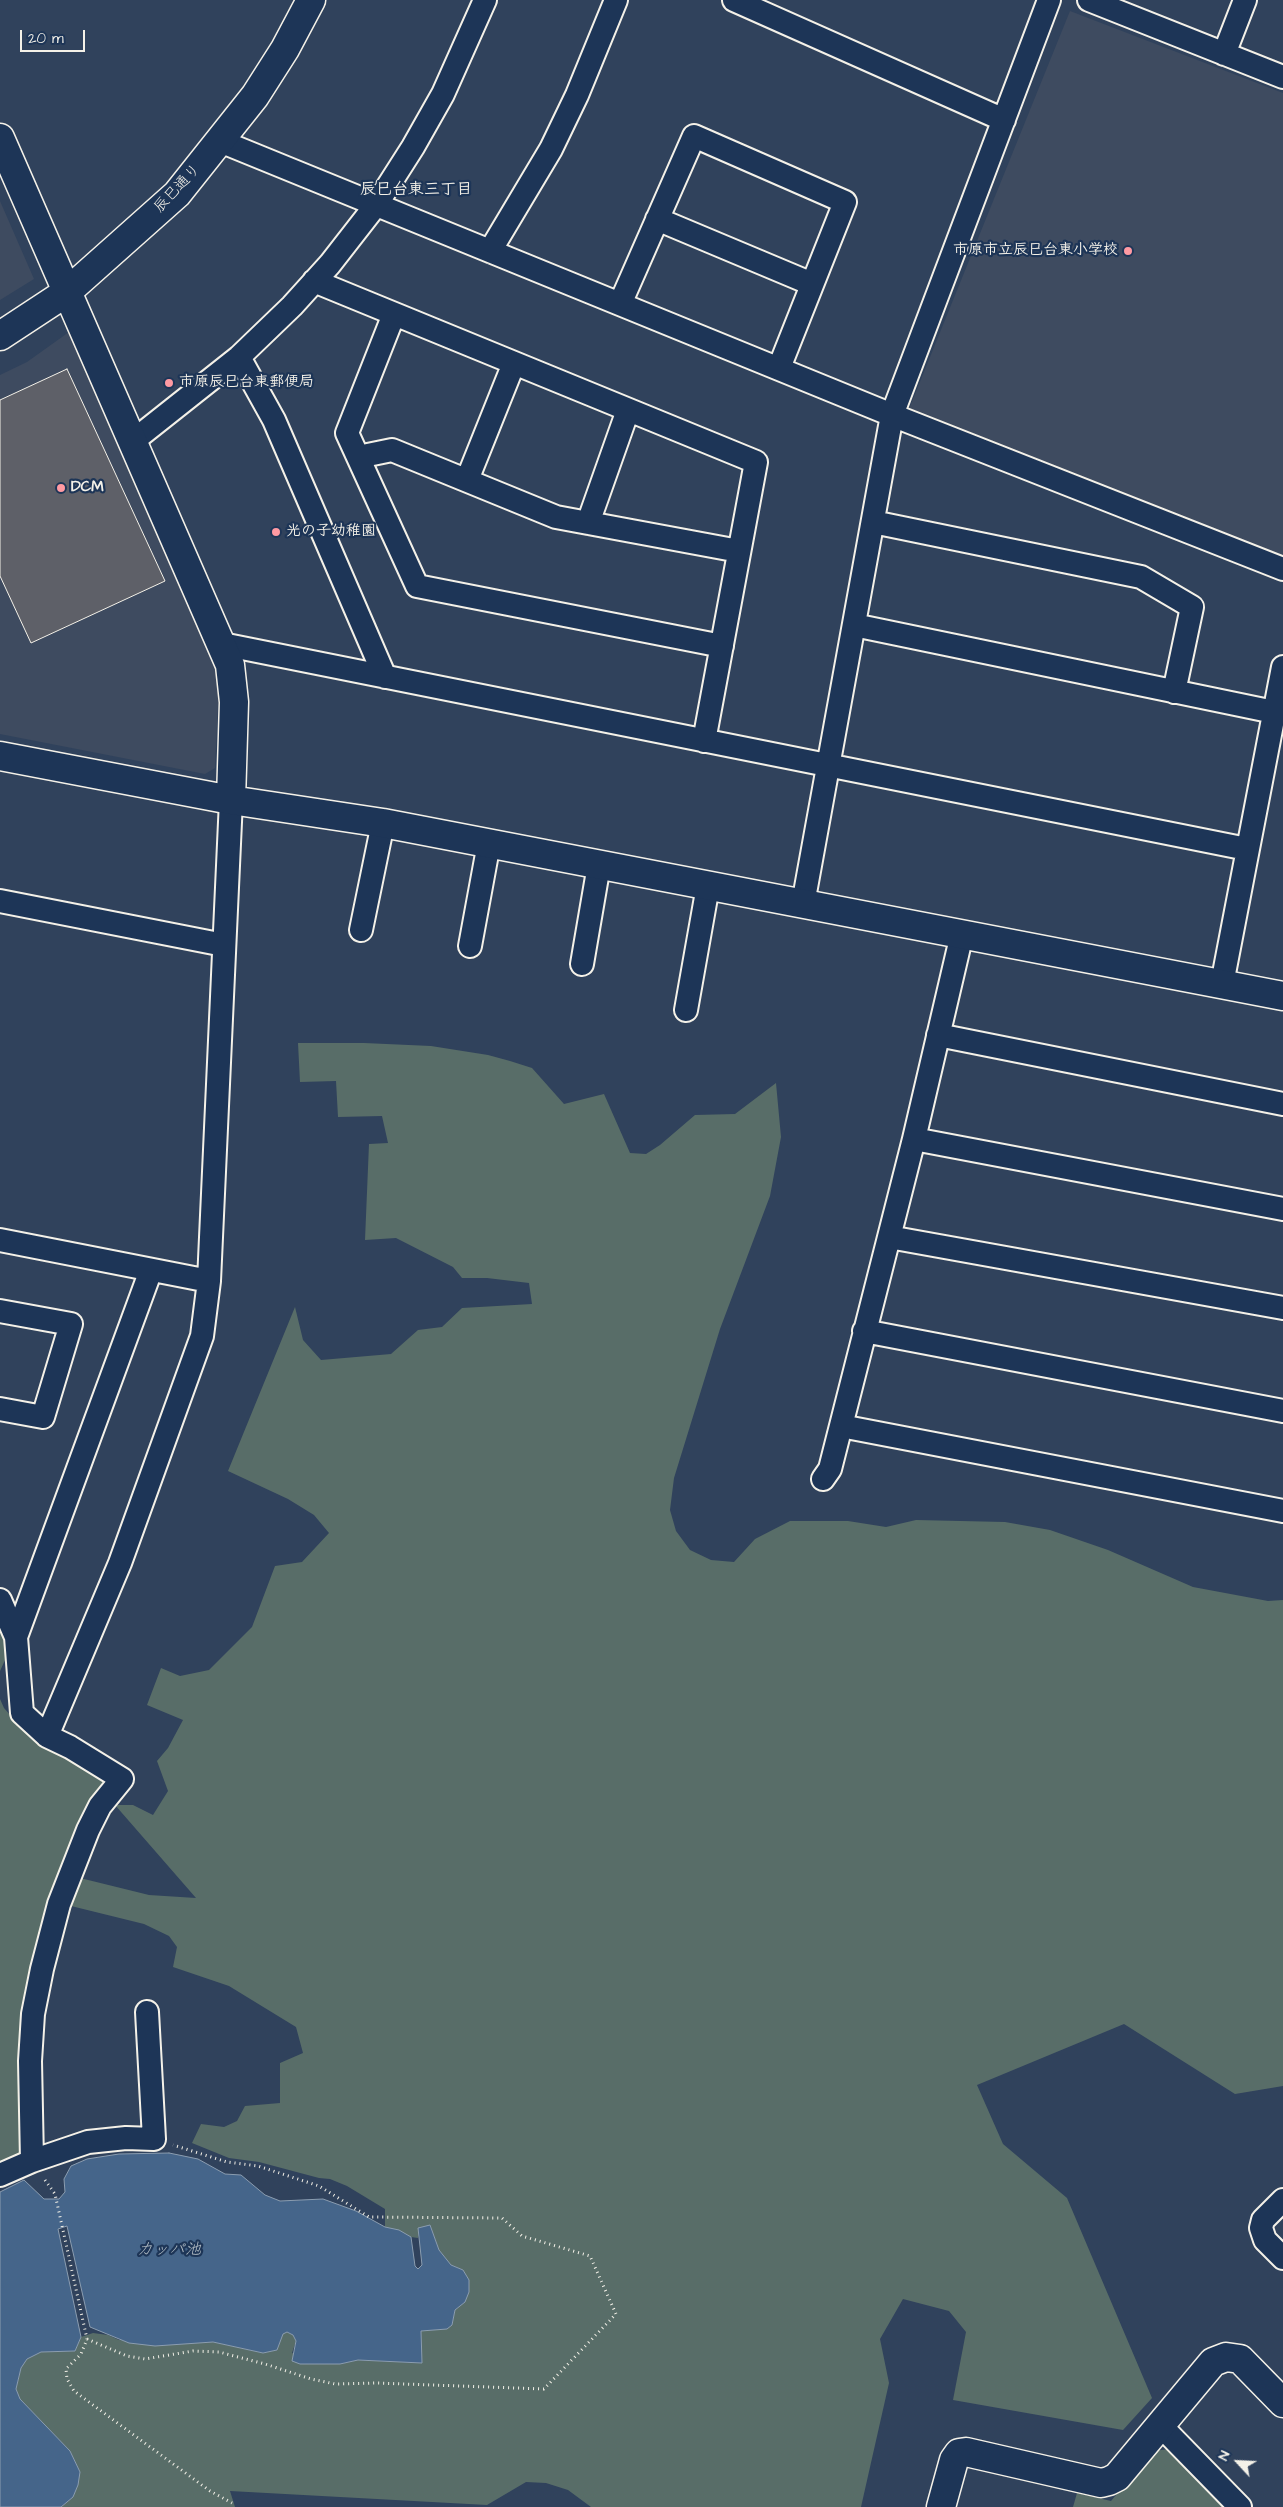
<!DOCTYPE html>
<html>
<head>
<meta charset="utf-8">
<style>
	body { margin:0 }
	#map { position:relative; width:1283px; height:2507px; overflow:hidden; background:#30425c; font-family:"Architects Daughter",sans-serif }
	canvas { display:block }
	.north { position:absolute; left:1213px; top:2437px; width:50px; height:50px; -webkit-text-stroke:4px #1d3557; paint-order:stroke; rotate:295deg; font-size:14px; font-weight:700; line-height:20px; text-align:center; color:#f4f1e8 }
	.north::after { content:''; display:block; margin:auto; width:18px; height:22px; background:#f4f1e8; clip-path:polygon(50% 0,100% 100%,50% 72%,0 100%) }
	.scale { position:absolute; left:20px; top:30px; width:65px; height:22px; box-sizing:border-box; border:2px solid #f4f1e8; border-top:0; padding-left:6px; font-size:15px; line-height:18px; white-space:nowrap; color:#f4f1e8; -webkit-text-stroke:4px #1d3557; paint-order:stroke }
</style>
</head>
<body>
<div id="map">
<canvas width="1283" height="2507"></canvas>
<div class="north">N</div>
<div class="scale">20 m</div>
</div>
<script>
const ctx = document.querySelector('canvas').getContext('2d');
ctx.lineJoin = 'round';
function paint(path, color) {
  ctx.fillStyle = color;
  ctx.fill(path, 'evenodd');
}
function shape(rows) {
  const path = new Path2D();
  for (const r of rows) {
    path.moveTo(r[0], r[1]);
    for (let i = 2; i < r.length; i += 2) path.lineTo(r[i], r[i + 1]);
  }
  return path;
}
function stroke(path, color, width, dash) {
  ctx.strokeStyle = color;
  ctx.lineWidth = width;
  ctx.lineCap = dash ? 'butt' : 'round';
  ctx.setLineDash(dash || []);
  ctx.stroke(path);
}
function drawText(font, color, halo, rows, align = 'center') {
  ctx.font = font + ' "Architects Daughter","Klee One",sans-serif';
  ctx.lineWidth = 4.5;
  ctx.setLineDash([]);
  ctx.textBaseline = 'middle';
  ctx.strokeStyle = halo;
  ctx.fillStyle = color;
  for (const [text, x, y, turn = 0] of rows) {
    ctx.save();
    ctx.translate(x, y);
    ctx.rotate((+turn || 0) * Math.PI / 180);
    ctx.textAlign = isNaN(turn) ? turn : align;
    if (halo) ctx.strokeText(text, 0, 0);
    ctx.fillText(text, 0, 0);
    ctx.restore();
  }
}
paint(shape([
	[1070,11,1283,93,1283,558,909,409],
	[0,201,34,279,0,300],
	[69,332,215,670,219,684,215,768,205,774,0,734,0,375,27,362]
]), '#3e4b60');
paint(shape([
	[298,1043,364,1043,431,1046,488,1055,510,1061,532,1068,564,1104,604,1094,630,1153,646,1154,660,1145,695,1115,735,1114,776,1083,781,1137,770,1196,720,1329,674,1478,670,1510,676,1531,690,1550,711,1560,734,1562,755,1539,790,1521,848,1521,886,1527,916,1520,1005,1522,1050,1530,1108,1550,1193,1587,1268,1601,1283,1600,1283,2086,1235,2094,1124,2024,977,2085,1003,2144,1067,2198,1152,2398,1123,2430,953,2400,966,2332,949,2311,903,2299,880,2339,889,2383,861,2507,591,2507,568,2490,546,2483,526,2482,487,2505,230,2491,235,2507,61,2507,73,2497,80,2472,70,2451,20,2399,16,2389,21,2368,27,2359,41,2352,75,2351,81,2337,93,2333,108,2335,119,2340,213,2342,263,2353,277,2350,283,2333,287,2332,293,2335,296,2341,292,2353,340,2364,358,2360,422,2363,421,2331,452,2325,455,2310,465,2302,463,2270,451,2265,439,2250,430,2225,419,2231,418,2238,411,2237,385,2227,385,2209,347,2186,330,2179,319,2178,259,2162,229,2158,192,2143,201,2124,224,2127,237,2121,245,2106,280,2103,280,2063,303,2053,296,2027,229,1986,173,1967,177,1947,169,1936,144,1924,67,1905,76,1877,149,1895,196,1898,115,1805,133,1805,153,1815,168,1791,157,1761,168,1748,183,1720,147,1705,161,1668,180,1676,209,1670,252,1627,275,1566,302,1562,329,1533,314,1515,288,1499,228,1471,295,1307,303,1340,321,1360,391,1354,418,1330,442,1327,462,1308,532,1304,529,1283,487,1278,462,1278,453,1267,396,1238,365,1240,369,1144,388,1143,382,1116,338,1117,336,1081,300,1082],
	[0,1615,10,1649,0,1671],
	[0,1699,4,1708,20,1726,110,1783,52,1904,21,2158,0,2167],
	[1170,2449,1225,2507,1073,2507,1077,2493,1111,2501,1153,2451]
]), '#586d68');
const water = shape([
	[169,2153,198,2159,225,2174,241,2175,265,2195,280,2201,323,2199,356,2211,385,2227,399,2230,411,2237,415,2266,418,2269,422,2265,418,2228,430,2225,439,2250,451,2265,463,2270,469,2280,469,2292,465,2302,455,2310,452,2325,447,2329,421,2331,422,2363,358,2360,340,2364,300,2364,292,2361,296,2341,293,2335,287,2332,283,2334,277,2350,263,2353,213,2342,155,2346,129,2343,90,2327,67,2226,58,2229,81,2337,75,2351,41,2352,27,2359,21,2368,16,2389,20,2399,70,2451,80,2472,78,2485,73,2497,61,2507,0,2507,0,2192,24,2180,44,2199,59,2199,65,2192,64,2179,71,2166,87,2159,119,2154,169,2153]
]);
paint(water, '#45658a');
stroke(water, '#8b9db0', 1);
const building = shape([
	[67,369,165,581,31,643,0,576,0,400,67,369]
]);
paint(building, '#5e6068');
stroke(building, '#f4f1e8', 1);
const minor = shape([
	[734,0,1004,120],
	[1089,0,1283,77],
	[1224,54,1245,0],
	[220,141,892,415,1283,569],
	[657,219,812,284],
	[490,251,551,149,577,95,616,0],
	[314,281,756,462,704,741],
	[620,304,694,136,845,202,779,368],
	[394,314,347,433,417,586,722,646],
	[239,357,274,420,385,677],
	[133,441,239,357,292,306,330,264,376,205,413,147,443,94,485,0],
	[358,457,392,450,556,517,739,551],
	[467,480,514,363],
	[873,522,1141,577,1192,607,1174,692],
	[588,523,628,410],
	[854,625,1274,712],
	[222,644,1247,849],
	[0,901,224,945],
	[803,904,892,415,1049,0],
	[361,930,383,823],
	[470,946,489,843],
	[582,964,599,865],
	[1222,984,1283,667],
	[686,1010,708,886],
	[938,1035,1283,1104],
	[914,1139,1283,1209],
	[889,1237,1283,1308],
	[0,1240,209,1281],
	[0,1311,71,1324,43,1417,0,1409],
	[864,1331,1283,1411],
	[841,1426,1283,1511],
	[823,1479,830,1469,914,1139,962,934],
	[0,1600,16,1637,22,1713,47,1736,70,1747,122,1779,100,1806,88,1830,59,1904,42,1969,33,2014,30,2061,32,2161],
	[16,1637,151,1270],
	[47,1736,120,1563,202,1336,209,1281,231,800],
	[0,2175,32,2161,88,2142,126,2138,154,2139,147,2012],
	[1283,2200,1263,2220,1261,2228,1265,2240,1283,2258],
	[1160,2425,1240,2507]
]);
const tertiary = shape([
	[0,138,230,665,234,702,231,800],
	[0,336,67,292,177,194,255,96,285,49,311,0],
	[0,756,231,800,383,823,1283,996],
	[941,2507,954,2460,959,2453,966,2452,1101,2483,1109,2481,1117,2477,1213,2362,1226,2357,1240,2359,1283,2403]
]);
stroke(minor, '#f4f1e8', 26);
stroke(tertiary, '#f4f1e8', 31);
stroke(shape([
	[45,2180,55,2194,87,2339,81,2354,66,2369,67,2379,74,2391,210,2491,232,2503],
	[87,2339,127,2356,145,2359,193,2351,219,2352,265,2364,311,2379,335,2384,376,2383,544,2389,616,2314,590,2256,522,2236,502,2218,369,2217,319,2186,258,2166,227,2162,173,2145]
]), '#f4f1e8', 3, [1, 4]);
stroke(minor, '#1d3557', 22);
stroke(tertiary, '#1d3557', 28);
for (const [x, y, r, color] of [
	[1128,251,5,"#ff9aa2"],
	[169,383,5,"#ff9aa2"],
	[61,488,5,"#ff9aa2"],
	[276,532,5,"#ff9aa2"]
]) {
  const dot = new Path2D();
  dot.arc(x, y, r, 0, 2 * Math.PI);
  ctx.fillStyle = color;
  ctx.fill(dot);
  stroke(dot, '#1d3557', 2);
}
drawText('15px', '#f4f1e8', '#1d3557', [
	["辰巳通り",178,189,-47]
]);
drawText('bold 15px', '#f4f1e8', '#1d3557', [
	["市原市立辰巳台東小学校",1118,251,"right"],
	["市原辰巳台東郵便局",179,383],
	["DCM",71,488],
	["光の子幼稚園",286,532]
], 'left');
drawText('bold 16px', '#f4f1e8', '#1d3557', [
	["辰巳台東三丁目",416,191]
]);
drawText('italic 16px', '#b7c0c7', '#1d3557', [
	["カッパ池",169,2251]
]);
</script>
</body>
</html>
